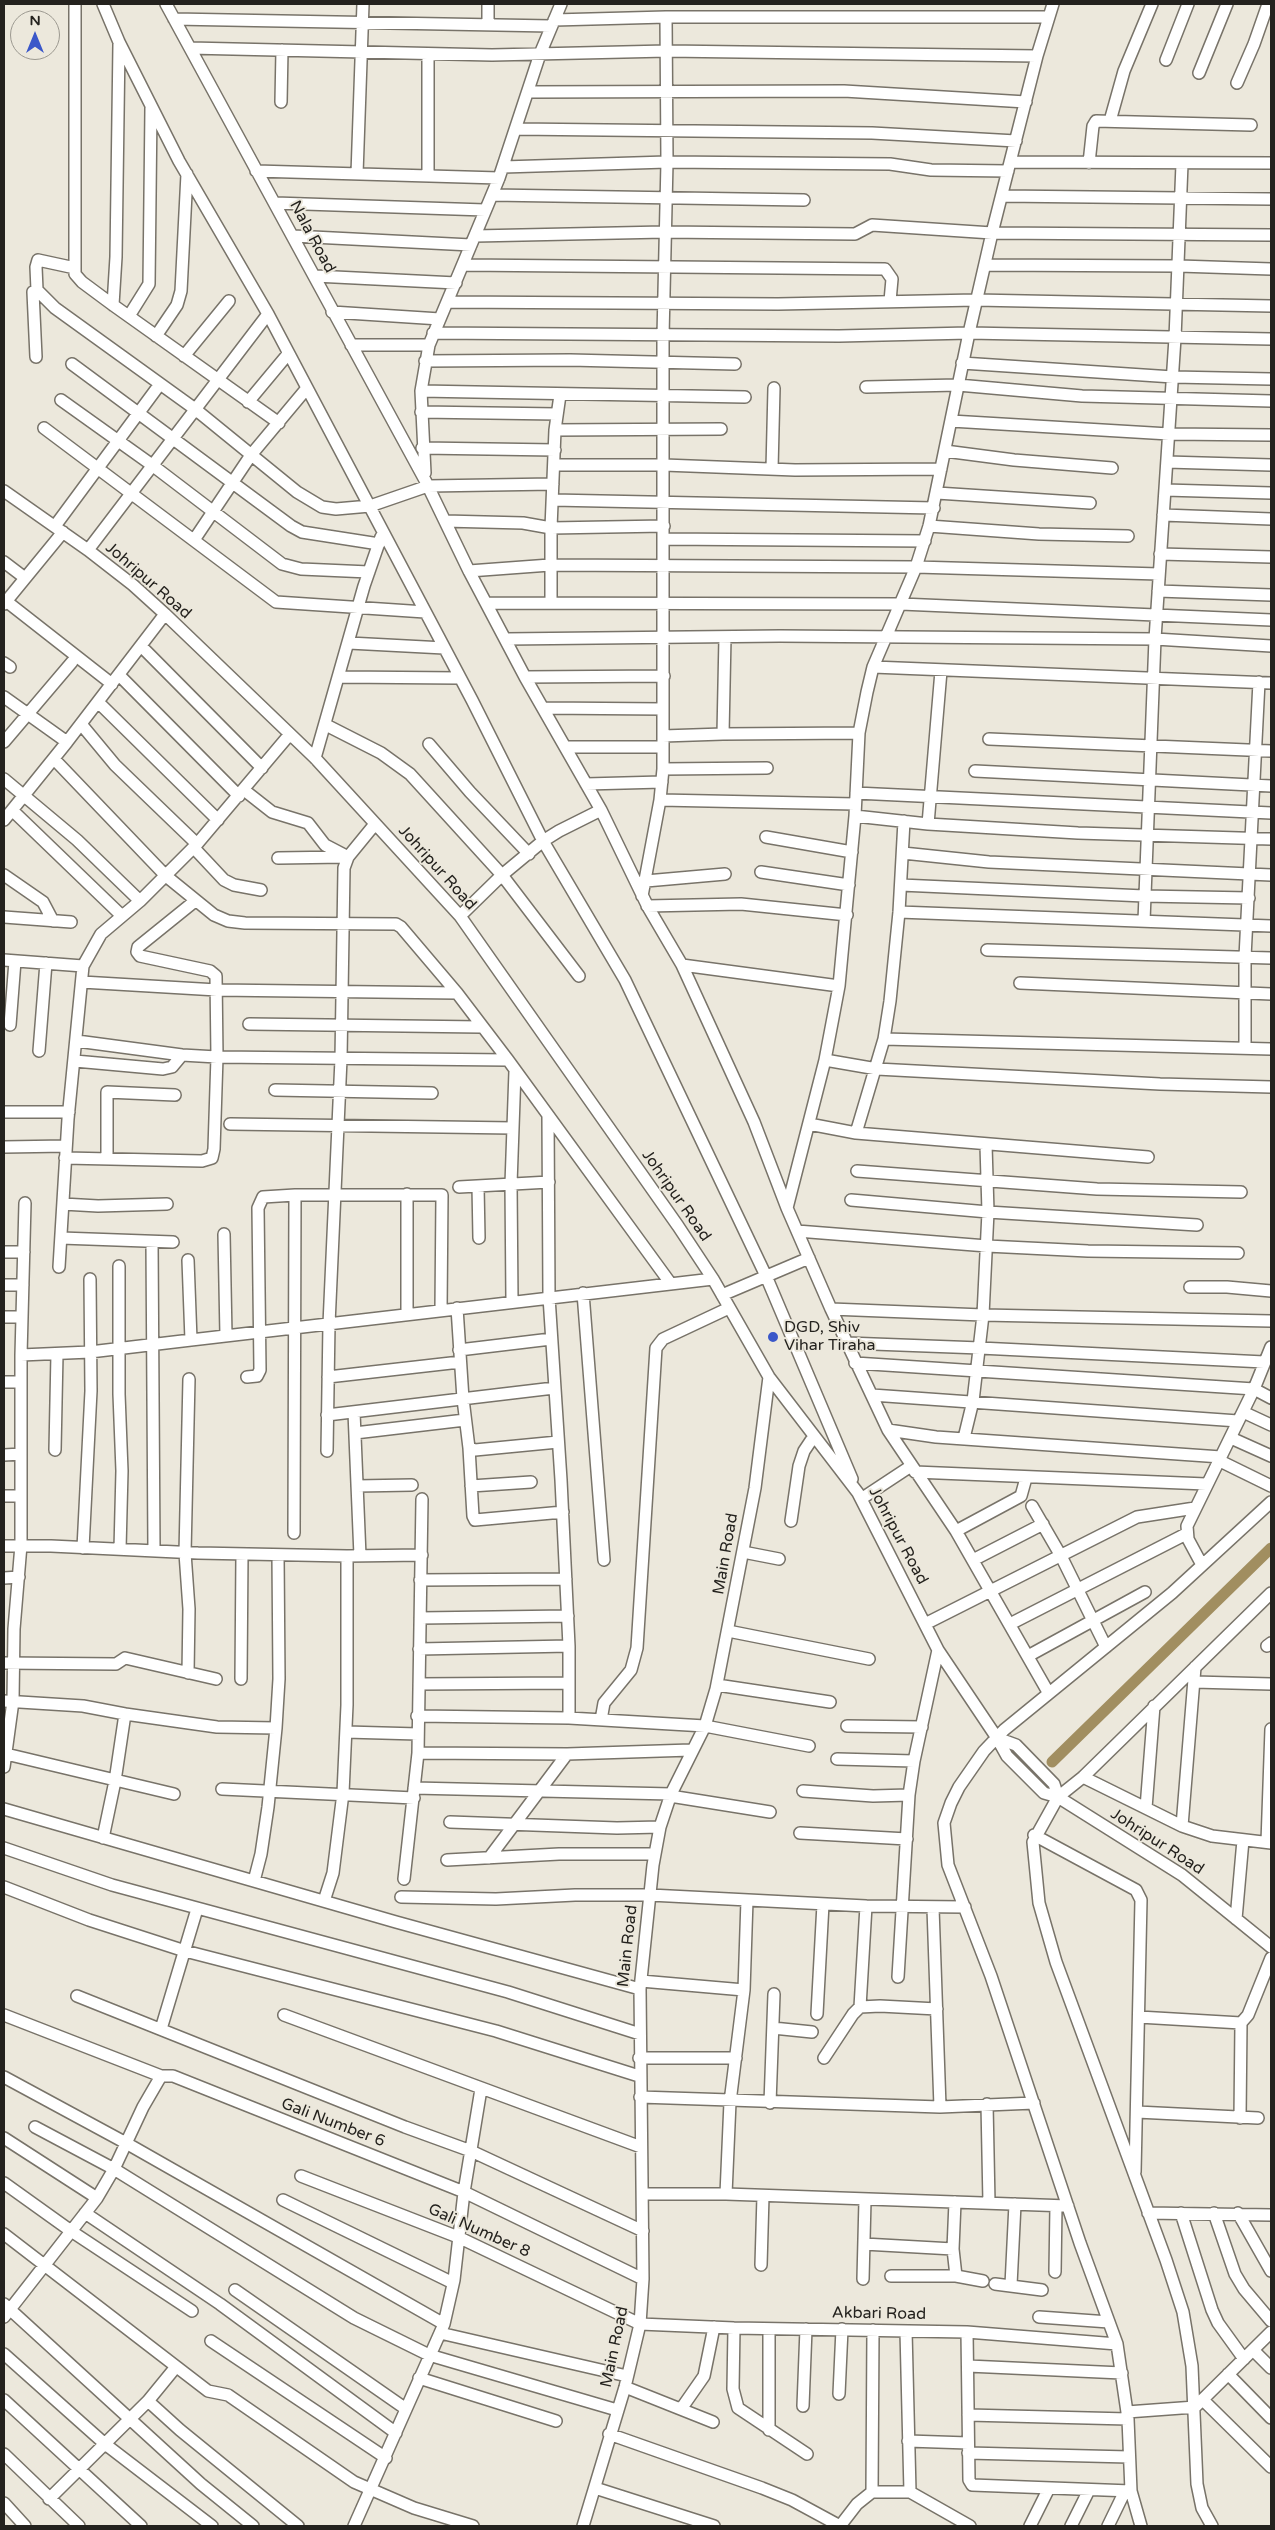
<!DOCTYPE html>
<html>
<head>
<meta charset="utf-8">
<style>
	body { margin:0 }
	#map { position:relative; width:1275px; height:2530px; overflow:hidden; background:#ece8dc; font-family:"Varela Round",sans-serif }
	canvas { display:block }
	.frame { position:absolute; inset:0; border:5px solid #24221e; pointer-events:none }
	.north { position:absolute; left:10px; top:10px; width:50px; height:50px; box-sizing:border-box; background:#ece8dc; border:1px solid #9c9990; border-radius:50%; rotate:0deg; font-size:14px; font-weight:700; line-height:20px; text-align:center; color:#24221e }
	.north::after { content:''; display:block; margin:auto; width:18px; height:22px; background:#3a57c9; clip-path:polygon(50% 0,100% 100%,50% 72%,0 100%) }
</style>
</head>
<body>
<div id="map">
<canvas width="1275" height="2530"></canvas>
<div class="frame"></div>
<div class="north">N</div>
</div>
<script>
const ctx = document.querySelector('canvas').getContext('2d');
ctx.lineJoin = 'round';
function shape(rows) {
  const path = new Path2D();
  for (const r of rows) {
    path.moveTo(r[0], r[1]);
    for (let i = 2; i < r.length; i += 2) path.lineTo(r[i], r[i + 1]);
  }
  return path;
}
function stroke(path, color, width, dash) {
  ctx.strokeStyle = color;
  ctx.lineWidth = width;
  ctx.lineCap = dash ? 'butt' : 'round';
  ctx.setLineDash(dash || []);
  ctx.stroke(path);
}
function drawText(font, color, halo, rows, align = 'center') {
  ctx.font = font + ' "Varela Round",sans-serif';
  ctx.lineWidth = 4;
  ctx.setLineDash([]);
  ctx.textBaseline = 'middle';
  ctx.strokeStyle = halo;
  ctx.fillStyle = color;
  for (const [text, x, y, turn = 0] of rows) {
    ctx.save();
    ctx.translate(x, y);
    ctx.rotate((+turn || 0) * Math.PI / 180);
    ctx.textAlign = isNaN(turn) ? turn : align;
    if (halo) ctx.strokeText(text, 0, 0);
    ctx.fillText(text, 0, 0);
    ctx.restore();
  }
}
stroke(shape([
	[1052,1762,1271,1548]
]), '#a18e60', 11);
const minor = shape([
	[75,4,75,274,82,282,113,305,279,423],
	[103,4,119,42,179,161,268,314,472,700,543,841,625,980,766,1276,852,1479],
	[166,4,425,480,469,571,525,677,601,810,648,907,682,965,754,1122,787,1208,831,1309,888,1430,956,1531,1048,1692],
	[488,4,488,24],
	[174,19,551,26],
	[554,20,666,17,1047,17],
	[190,48,492,55,667,51,1037,56],
	[428,54,428,176],
	[1166,60,1188,4],
	[1199,73,1227,4],
	[1237,83,1254,44,1268,4],
	[529,92,844,91,1026,102],
	[281,102,282,50],
	[1110,121,1124,71,1152,4],
	[516,129,872,133,1016,141],
	[1010,162,1271,163],
	[1089,163,1093,126,1096,121,1251,125],
	[503,167,667,162,890,164,931,170,1008,171],
	[256,171,499,178],
	[357,174,363,4],
	[492,195,804,200],
	[1002,196,1271,199],
	[275,203,485,210],
	[293,236,471,245],
	[475,236,664,232,855,234,872,225,992,233,1271,235],
	[464,265,885,269,892,279,890,301],
	[985,265,1179,266,1271,269],
	[75,268,38,260,36,267,37,290,55,308,195,409,297,492,322,507,336,509,370,506,428,486,553,484],
	[315,276,456,283],
	[448,302,778,304,976,300,1271,306],
	[113,305,116,257,119,44],
	[332,312,440,319],
	[129,316,149,284,151,108],
	[433,333,839,336,969,333,1271,339],
	[156,336,177,305,181,291,187,174],
	[351,345,429,345],
	[184,356,229,301],
	[36,357,33,292,37,290],
	[425,361,570,360,735,364],
	[962,363,1173,377,1271,379],
	[72,364,291,526,302,532,379,544],
	[866,387,958,385,1082,396,1271,401],
	[421,391,745,397],
	[61,400,152,465,282,564,301,569,369,572],
	[248,402,288,354],
	[421,412,557,414],
	[951,421,1169,434,1271,435],
	[44,428,276,602,425,612],
	[555,430,721,429],
	[422,448,555,450],
	[945,451,1014,460,1112,468],
	[1167,462,1271,465],
	[554,465,664,465,795,470,941,469],
	[772,469,774,388],
	[425,473,421,391,429,345,499,178,540,54,561,4],
	[1165,490,1271,493],
	[4,491,88,550,133,585,165,614,315,758,460,916,678,1226,713,1279,769,1377,858,1493,938,1650,997,1738,1007,1756,1044,1793,1058,1797,1182,1875,1271,1947],
	[937,493,1090,503],
	[553,500,934,508],
	[1163,515,1271,519],
	[445,521,523,523,551,528,664,526],
	[55,526,160,384],
	[929,526,1039,534,1128,536],
	[664,539,925,541],
	[194,540,251,455,307,388],
	[88,550,268,314],
	[1160,554,1271,557],
	[4,562,25,578],
	[469,571,550,565,916,567,1159,574],
	[1158,591,1271,595],
	[6,601,112,684],
	[486,603,901,604,1271,620],
	[551,603,551,528,555,430,560,395],
	[4,604,63,532],
	[506,639,780,636,1155,639,1271,646],
	[349,643,444,648],
	[141,646,262,768],
	[4,663,10,667],
	[873,667,1271,683],
	[119,675,239,796],
	[339,677,460,678],
	[525,677,664,676],
	[4,697,67,742],
	[98,702,218,820],
	[543,708,663,709],
	[81,724,115,765,197,844],
	[326,725,381,753,410,774,502,875,579,976],
	[723,734,859,733],
	[663,736,723,734,725,637],
	[989,739,1271,751],
	[4,742,72,662],
	[429,744,470,792,529,854],
	[565,747,663,747],
	[315,758,364,586,381,537],
	[54,759,166,876,214,915,228,921,245,923,396,924,401,927,457,993,508,1060,671,1284],
	[663,769,767,768],
	[975,771,1271,786],
	[4,779,77,840,140,901],
	[586,784,662,782],
	[244,790,272,812,308,823,325,845,348,857],
	[856,793,1271,813],
	[660,800,855,804],
	[12,810,121,915],
	[855,816,928,824,1078,833,1271,839],
	[4,820,67,742,165,614],
	[928,824,941,671],
	[766,837,852,852],
	[194,848,224,880,234,885,261,890],
	[903,853,989,862,1271,875],
	[278,858,344,857],
	[761,872,849,885],
	[4,875,43,902,53,921],
	[646,881,725,874],
	[901,885,1144,896,1249,898],
	[642,896,660,800,663,769,663,336,667,162,666,17],
	[647,906,741,904,847,915],
	[899,912,1271,926],
	[460,916,502,875,543,841,559,831,601,810],
	[4,917,71,922],
	[1144,921,1155,639,1175,338,1182,164],
	[987,950,1271,958],
	[4,960,83,966],
	[682,965,839,986],
	[82,982,217,990,457,993],
	[1020,983,1271,994],
	[249,1024,481,1027],
	[10,1025,15,961],
	[884,1039,1271,1049],
	[77,1041,182,1055,217,1057,508,1060],
	[1245,1048,1245,957,1259,682],
	[39,1051,46,963],
	[825,1060,877,1069,1160,1084,1271,1087],
	[75,1061,163,1069,172,1067,182,1055],
	[275,1090,432,1093],
	[4,1112,69,1112],
	[548,1115,549,1297,561,1480,569,1646,569,1718],
	[230,1124,513,1128],
	[809,1124,856,1133,1148,1157],
	[856,1133,884,1039,890,1001,899,912,904,821],
	[4,1147,66,1146],
	[65,1158,202,1161,212,1158,214,1149,217,1057,216,976,210,971,140,956,137,952,138,947,195,901],
	[107,1159,107,1092,175,1095],
	[857,1171,1097,1189,1241,1192],
	[478,1186,479,1238],
	[459,1187,549,1182],
	[851,1200,988,1212,1197,1225],
	[63,1204,98,1206,167,1204],
	[787,1208,825,1060,839,986,855,816,859,733,867,692,873,667,916,567,929,526,969,333,992,233,1037,56,1053,4],
	[797,1231,987,1246,1088,1251,1238,1253],
	[224,1234,226,1336],
	[61,1238,173,1242],
	[152,1242,154,1550],
	[4,1252,24,1252],
	[188,1260,191,1340],
	[119,1266,119,1394,122,1471,120,1549],
	[59,1267,68,1119,83,966,101,934,140,901,197,844,290,734],
	[4,1285,23,1285],
	[1190,1287,1227,1287,1271,1291],
	[583,1293,604,1560],
	[722,1295,809,1258],
	[512,1301,511,1184,515,1071],
	[457,1308,463,1399,469,1448,475,1450,558,1442],
	[831,1309,983,1315,1271,1321],
	[407,1314,407,1194],
	[4,1317,22,1317],
	[847,1343,980,1348,1264,1362],
	[459,1350,551,1339],
	[21,1355,90,1352,191,1340,713,1279],
	[855,1363,1254,1389,1271,1398],
	[247,1377,257,1376,260,1370,258,1208,263,1197,295,1195,442,1195,441,1310],
	[328,1377,460,1362],
	[4,1382,21,1382],
	[872,1395,1238,1421],
	[354,1412,360,1556],
	[1243,1412,1271,1425],
	[327,1415,554,1388],
	[888,1430,936,1437,1221,1457],
	[355,1433,465,1420],
	[964,1438,973,1401,983,1315,988,1212,986,1145],
	[1231,1438,1271,1456],
	[469,1448,473,1516,475,1520,563,1512],
	[55,1450,57,1354],
	[327,1451,329,1324,341,1059,344,868,348,857,375,824],
	[4,1455,21,1454],
	[1220,1461,1271,1486],
	[915,1472,1206,1484],
	[357,1486,412,1485],
	[471,1486,531,1482],
	[4,1496,21,1496],
	[861,1499,911,1466],
	[1032,1506,1061,1556,1106,1647],
	[791,1521,799,1466,804,1451,814,1436],
	[956,1531,1021,1496,1026,1478],
	[294,1533,295,1195],
	[4,1546,51,1546,198,1553,347,1556,422,1555],
	[83,1548,91,1391,90,1279],
	[743,1552,779,1559],
	[973,1560,1043,1524],
	[1202,1565,1188,1539,1187,1526,1254,1389,1271,1347],
	[4,1578,19,1577],
	[420,1580,566,1579],
	[420,1618,568,1616],
	[925,1624,1137,1517,1195,1508],
	[1010,1624,1186,1534],
	[728,1631,869,1659],
	[1267,1646,1271,1643],
	[419,1649,569,1646],
	[1028,1656,1145,1592],
	[4,1663,116,1664,125,1658,216,1679],
	[188,1673,189,1609,185,1553,189,1379],
	[241,1679,242,1554],
	[1194,1682,1271,1684],
	[419,1684,569,1683],
	[717,1685,830,1702],
	[4,1701,83,1706,125,1714],
	[417,1716,569,1718,705,1726,809,1746],
	[601,1720,604,1703,631,1670,637,1648,656,1348,663,1339,729,1308],
	[847,1726,922,1727],
	[346,1732,418,1734],
	[997,1738,1016,1745,1054,1784,1058,1797],
	[418,1753,567,1754,691,1750],
	[6,1754,174,1794],
	[837,1759,914,1761],
	[4,1767,13,1701,14,1629,21,1545,21,1355,25,1203],
	[1083,1777,1182,1826,1212,1836,1271,1843],
	[414,1788,671,1794],
	[222,1789,414,1798],
	[803,1791,873,1796,909,1795],
	[670,1796,770,1812],
	[1146,1808,1154,1706],
	[4,1809,396,1922,640,1989],
	[450,1822,617,1828,660,1827],
	[1182,1826,1195,1667],
	[800,1833,907,1839],
	[1034,1835,1136,1890,1141,1900,1135,2172],
	[103,1838,115,1781,125,1714,217,1727,276,1728],
	[1267,1842,1271,1729],
	[4,1848,112,1885,508,1992,640,2034],
	[489,1858,567,1754],
	[447,1860,559,1854,655,1854],
	[404,1879,418,1753,422,1499],
	[254,1881,261,1854,268,1807,276,1728,279,1679,278,1555],
	[4,1887,89,1920,185,1951,496,2031,639,2076],
	[401,1897,496,1899,575,1895,650,1895,866,1906,965,1907],
	[324,1901,333,1873,343,1793,347,1705,347,1556],
	[933,1908,940,2107],
	[1236,1919,1243,1840],
	[898,1977,909,1795,914,1761,938,1650],
	[641,1981,744,1990],
	[77,1996,405,2127,471,2151,643,2231],
	[860,2007,866,1906],
	[817,2014,823,1904],
	[4,2015,161,2076,173,2076,464,2192,643,2279],
	[284,2015,641,2147],
	[1139,2017,1241,2023,1248,2015,1271,1958],
	[773,2028,812,2032],
	[161,2029,197,1909],
	[639,2058,736,2058],
	[824,2058,853,2014,860,2007,880,2006,937,2009],
	[4,2077,126,2143,444,2324],
	[640,2097,940,2107,1034,2103],
	[770,2103,774,1994],
	[987,2104,989,2203],
	[1137,2112,1258,2118],
	[1240,2118,1241,2023],
	[35,2127,114,2169,354,2318,429,2355,617,2410],
	[4,2138,97,2198],
	[301,2176,458,2237,640,2324,734,2328,967,2332,1117,2344],
	[4,2183,71,2231,192,2311],
	[643,2194,726,2194,1068,2206],
	[726,2194,730,2102,744,1990,747,1900],
	[283,2200,449,2281,454,2280],
	[955,2202,953,2249,956,2276],
	[85,2213,220,2304,396,2433],
	[1148,2213,1271,2215],
	[1181,2213,1212,2310,1218,2323,1244,2359],
	[1214,2213,1235,2274,1244,2289,1271,2321],
	[1238,2213,1271,2271],
	[4,2234,208,2391,228,2395,354,2482,414,2508,473,2526],
	[864,2244,953,2249],
	[761,2265,763,2196],
	[1055,2272,1056,2206],
	[891,2276,956,2276,983,2281],
	[863,2279,865,2200],
	[995,2284,1042,2290],
	[1011,2285,1015,2204],
	[235,2290,406,2409],
	[4,2304,201,2484,253,2526],
	[4,2317,97,2198,114,2169,143,2107,161,2076],
	[1039,2317,1109,2322],
	[734,2328,733,2389,738,2408,807,2454],
	[769,2329,769,2430],
	[906,2331,910,2492,970,2526],
	[967,2332,969,2480,972,2485,1131,2491],
	[440,2333,627,2376],
	[211,2341,386,2458],
	[1253,2350,1271,2368],
	[4,2354,105,2444,212,2526],
	[968,2366,1122,2373],
	[1228,2374,1271,2418],
	[419,2378,556,2421],
	[625,2387,713,2422],
	[839,2394,842,2329],
	[4,2400,141,2526],
	[1203,2400,1271,2467],
	[148,2401,180,2430,298,2526],
	[803,2406,806,2329],
	[681,2409,704,2376,714,2327],
	[1127,2412,1195,2407,1271,2332],
	[968,2415,1128,2419],
	[609,2434,762,2488,792,2500,840,2526],
	[908,2441,968,2443],
	[968,2453,1129,2457],
	[4,2454,79,2526],
	[595,2488,714,2526],
	[872,2492,873,2330],
	[49,2499,148,2401,175,2368],
	[4,2503,25,2526],
	[354,2526,444,2324,454,2280,464,2192,481,2089],
	[583,2526,625,2387,640,2324,643,2279,640,1989,653,1865,660,1827,671,1794,705,1726,716,1689,755,1488,769,1377],
	[840,2526,857,2504,872,2492,910,2492],
	[1030,2526,1049,2488],
	[1071,2526,1089,2490],
	[1108,2526,1125,2491],
	[1141,2526,1131,2491,1128,2419,1117,2344,1080,2243,991,1976,948,1865,944,1823,951,1803,959,1787,984,1751,1004,1730,1172,1593,1271,1502],
	[1212,2526,1202,2508,1197,2484,1192,2366,1183,2312,1166,2260,1056,1962,1039,1903,1033,1842,1058,1797,1083,1777,1271,1593]
]);
stroke(minor, '#787369', 14);
stroke(minor, '#fff', 11);
for (const [x, y, r, color] of [
	[773,1337,6,"#3a57c9"]
]) {
  const dot = new Path2D();
  dot.arc(x, y, r, 0, 2 * Math.PI);
  ctx.fillStyle = color;
  ctx.fill(dot);
  stroke(dot, '#ece8dc', 2);
}
drawText('16px', '#24221e', '#ece8dc', [
	["Nala Road",312,237,62],
	["Johripur Road",148,581,41],
	["Johripur Road",437,868,48],
	["Johripur Road",676,1196,55],
	["Johripur Road",898,1536,62],
	["Main Road",726,1554,-80],
	["Johripur Road",1157,1842,33],
	["Main Road",628,1946,-84],
	["Gali Number 6",333,2123,21],
	["Gali Number 8",479,2231,24],
	["Akbari Road",879,2314,1],
	["Main Road",615,2347,-78]
]);
drawText('16px', '#24221e', '#ece8dc', [
	["DGD, Shiv",784,1328],
	["Vihar Tiraha",784,1346]
], 'left');
</script>
</body>
</html>
